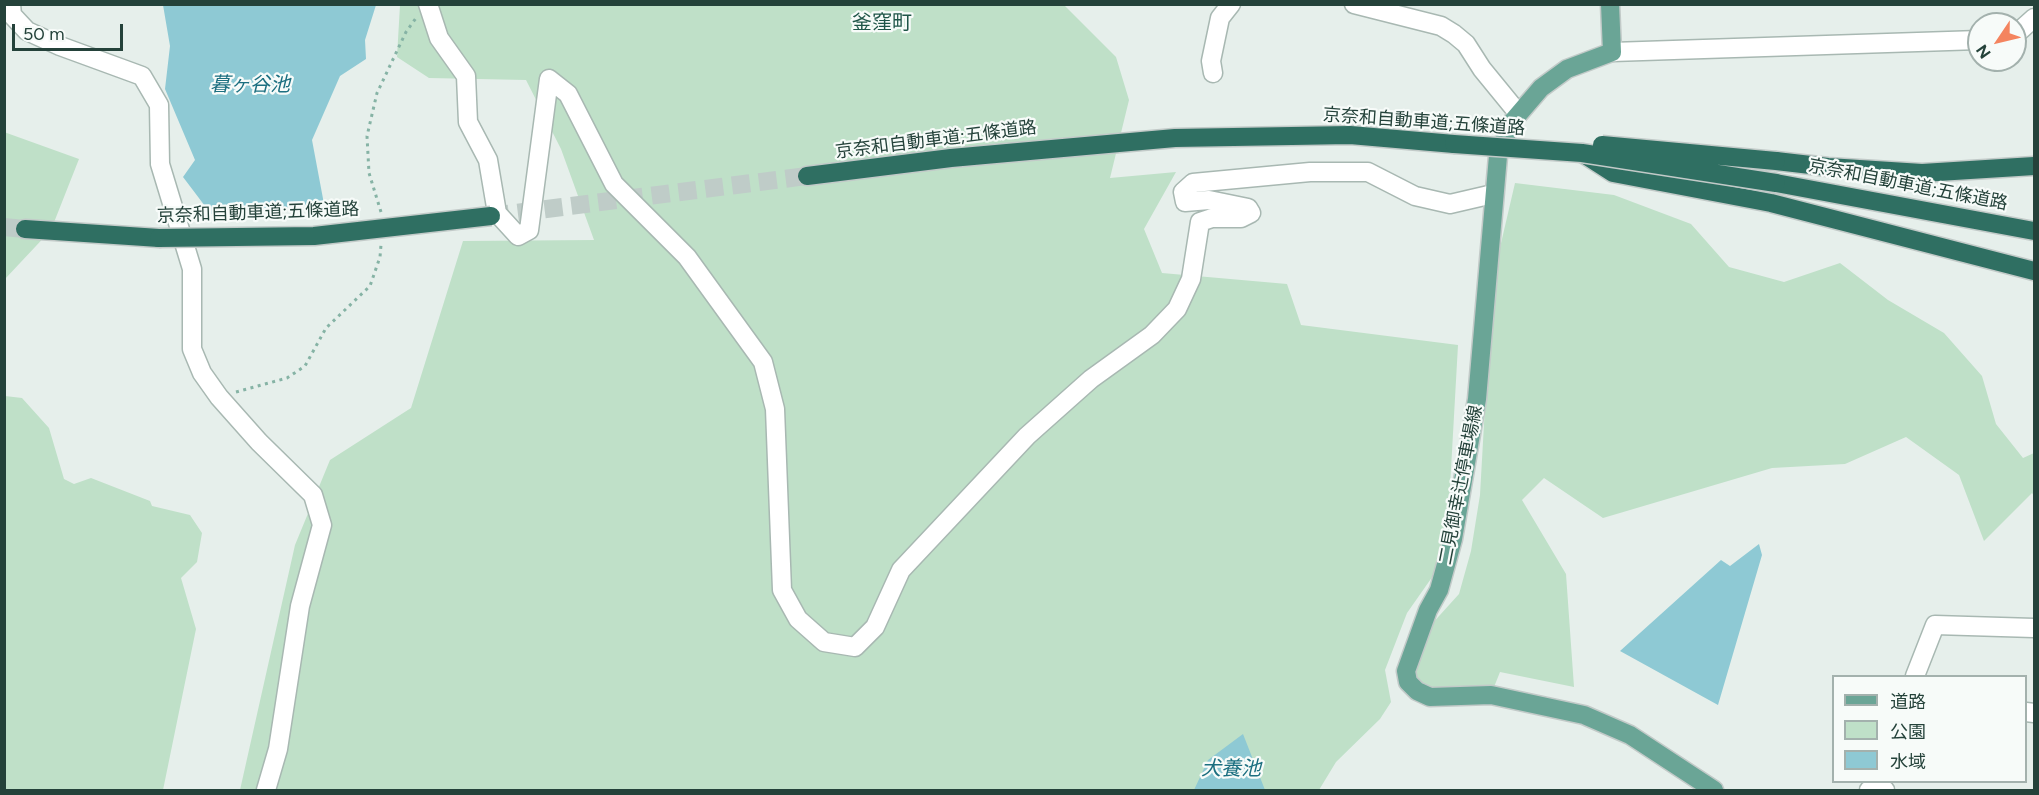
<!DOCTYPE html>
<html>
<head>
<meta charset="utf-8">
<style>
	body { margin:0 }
	#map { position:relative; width:2039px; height:795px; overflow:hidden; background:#e6efeb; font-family:Figtree,"Noto Sans JP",sans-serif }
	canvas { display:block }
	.frame { position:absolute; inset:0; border:6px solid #24423a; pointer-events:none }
	.legend { position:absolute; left:1832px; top:675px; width:195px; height:108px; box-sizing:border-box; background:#f7fbf9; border:2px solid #a3b1ad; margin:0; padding:8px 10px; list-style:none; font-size:18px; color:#24423a }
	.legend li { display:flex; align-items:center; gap:12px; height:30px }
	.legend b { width:30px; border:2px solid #a3b1ad }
	.north { position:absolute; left:1967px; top:12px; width:60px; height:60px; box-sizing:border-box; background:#f7fbf9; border:2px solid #a3b1ad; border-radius:50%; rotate:235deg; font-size:16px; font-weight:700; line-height:24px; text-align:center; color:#24423a }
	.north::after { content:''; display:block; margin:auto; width:21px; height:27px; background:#f4845f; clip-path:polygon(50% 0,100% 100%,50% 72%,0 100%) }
	.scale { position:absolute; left:12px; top:24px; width:111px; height:27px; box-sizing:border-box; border:3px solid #24423a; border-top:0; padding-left:8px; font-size:18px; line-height:21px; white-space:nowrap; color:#24423a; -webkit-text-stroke:4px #f7fbf9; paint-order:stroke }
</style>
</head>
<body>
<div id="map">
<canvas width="2039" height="795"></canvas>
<div class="frame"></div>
<ul class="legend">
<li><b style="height:8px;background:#6aa596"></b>道路</li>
<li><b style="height:16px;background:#bfe0c8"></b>公園</li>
<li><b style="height:16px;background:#8ec9d4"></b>水域</li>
</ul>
<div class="north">N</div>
<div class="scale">50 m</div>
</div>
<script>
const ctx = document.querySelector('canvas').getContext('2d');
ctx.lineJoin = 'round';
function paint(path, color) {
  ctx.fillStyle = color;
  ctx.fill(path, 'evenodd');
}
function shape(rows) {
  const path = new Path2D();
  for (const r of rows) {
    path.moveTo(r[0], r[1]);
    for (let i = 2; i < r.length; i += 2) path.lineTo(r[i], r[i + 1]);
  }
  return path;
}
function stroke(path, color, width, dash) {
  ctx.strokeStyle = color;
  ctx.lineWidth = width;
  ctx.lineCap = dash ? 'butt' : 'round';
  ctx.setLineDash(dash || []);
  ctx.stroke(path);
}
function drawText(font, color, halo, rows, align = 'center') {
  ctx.font = font + ' Figtree,"Noto Sans JP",sans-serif';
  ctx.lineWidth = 4.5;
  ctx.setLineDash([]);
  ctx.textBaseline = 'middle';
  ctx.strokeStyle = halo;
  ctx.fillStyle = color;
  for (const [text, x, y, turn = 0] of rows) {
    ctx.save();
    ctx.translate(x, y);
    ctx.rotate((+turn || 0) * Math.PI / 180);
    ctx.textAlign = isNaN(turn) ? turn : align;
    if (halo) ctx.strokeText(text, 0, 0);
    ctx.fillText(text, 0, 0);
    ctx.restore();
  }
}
paint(shape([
	[400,5,1064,5,1116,57,1129,100,1110,178,1176,172,1144,229,1162,273,1287,284,1301,325,1458,345,1447,540,1435,573,1407,613,1385,670,1391,702,1380,719,1336,762,1319,790,240,790,295,545,330,460,411,408,463,241,594,240,561,149,526,80,429,78,397,57],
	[4,132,79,159,51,230,5,279],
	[1515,183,1614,195,1691,224,1729,267,1784,282,1840,263,1888,300,1944,333,1982,376,1996,424,2023,458,2034,453,2034,496,2032,493,1984,541,1959,475,1906,437,1845,464,1772,468,1603,518,1544,478,1522,500,1566,574,1574,687,1500,672,1494,687,1422,691,1412,681,1430,626,1459,594,1471,551,1480,495,1492,282],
	[5,396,22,398,49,428,64,479,74,484,91,478,150,501,152,506,190,515,202,533,197,562,181,578,196,629,163,790,5,790]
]), '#bfe0c8');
paint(shape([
	[163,5,376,5,365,40,366,59,340,76,312,140,324,204,211,214,183,177,195,160,165,89,170,46],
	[1759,544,1762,555,1718,705,1620,651,1721,560,1730,566],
	[1243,734,1265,790,1194,790,1208,760]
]), '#8ec9d4');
stroke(shape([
	[491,216,807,176],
	[4,227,25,229]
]), '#bfccc8', 18, [18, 9]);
const minor = shape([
	[11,4,12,15,27,31,60,46,142,76,159,105,160,164,192,269,192,349,202,373,219,397,259,442,313,495,322,525,300,606,278,749,266,790],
	[428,4,439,38,466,76,468,122,488,160,497,213,518,236,529,230,549,79,568,94,614,184,687,257,763,362,775,409,782,590,798,619,824,642,855,647,875,627,901,570,1027,436,1091,379,1152,335,1177,309,1191,279,1200,222,1212,218,1241,218,1251,213,1248,208,1209,200,1185,202,1183,192,1193,183,1310,172,1368,172,1415,196,1450,204,1493,194],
	[1354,4,1441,26,1454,34,1466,44,1482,69,1518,113],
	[2015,35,2034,18],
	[1612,52,1979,40],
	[1213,73,1211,61,1220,18,1231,4],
	[1915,676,1935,625,2034,628],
	[2026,712,2034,713],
	[1869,790,1885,790]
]);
const major = shape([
	[1610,4,1612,52,1567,69,1541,88,1511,123,1498,156,1477,399,1453,539,1439,590,1428,610,1406,671,1408,682,1417,691,1430,697,1491,695,1584,715,1630,735,1714,790]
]);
const highway = shape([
	[1582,153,1613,173,1771,203,2034,271],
	[1776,161,1828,167,1922,173,2034,166],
	[807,176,951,158,1175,138,1350,135,1454,144],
	[1776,183,2034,231],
	[25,229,159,238]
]);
stroke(minor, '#a8b8b2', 21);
stroke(major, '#c2cac8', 21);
stroke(highway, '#c2cac8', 21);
stroke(shape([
	[381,212,369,173,367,136,377,93,406,32,416,18],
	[236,392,287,378,305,366,326,328,370,286,380,257,381,245]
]), '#86b3a5', 3, [3, 4.5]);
stroke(minor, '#fff', 18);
stroke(major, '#6aa596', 18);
stroke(highway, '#2f6f62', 18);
const highwayBridge = shape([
	[1454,144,1582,153,1776,183],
	[1602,145,1776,161],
	[159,238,314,236,491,216]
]);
stroke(highwayBridge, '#c2cac8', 21, []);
stroke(highwayBridge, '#2f6f62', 18);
drawText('18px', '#24423a', '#f7fbf9', [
	["京奈和自動車道;五條道路",1424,122,4],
	["京奈和自動車道;五條道路",936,140,-7],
	["京奈和自動車道;五條道路",1908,185,11],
	["京奈和自動車道;五條道路",258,213,-2],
	["二見御幸辻停車場線",1461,485,-79]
]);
drawText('20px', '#1f5548', '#f7fbf9', [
	["釜窪町",882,23]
]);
drawText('italic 20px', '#1c6f80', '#f7fbf9', [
	["暮ヶ谷池",250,85],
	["犬養池",1231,769]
]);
</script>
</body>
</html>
